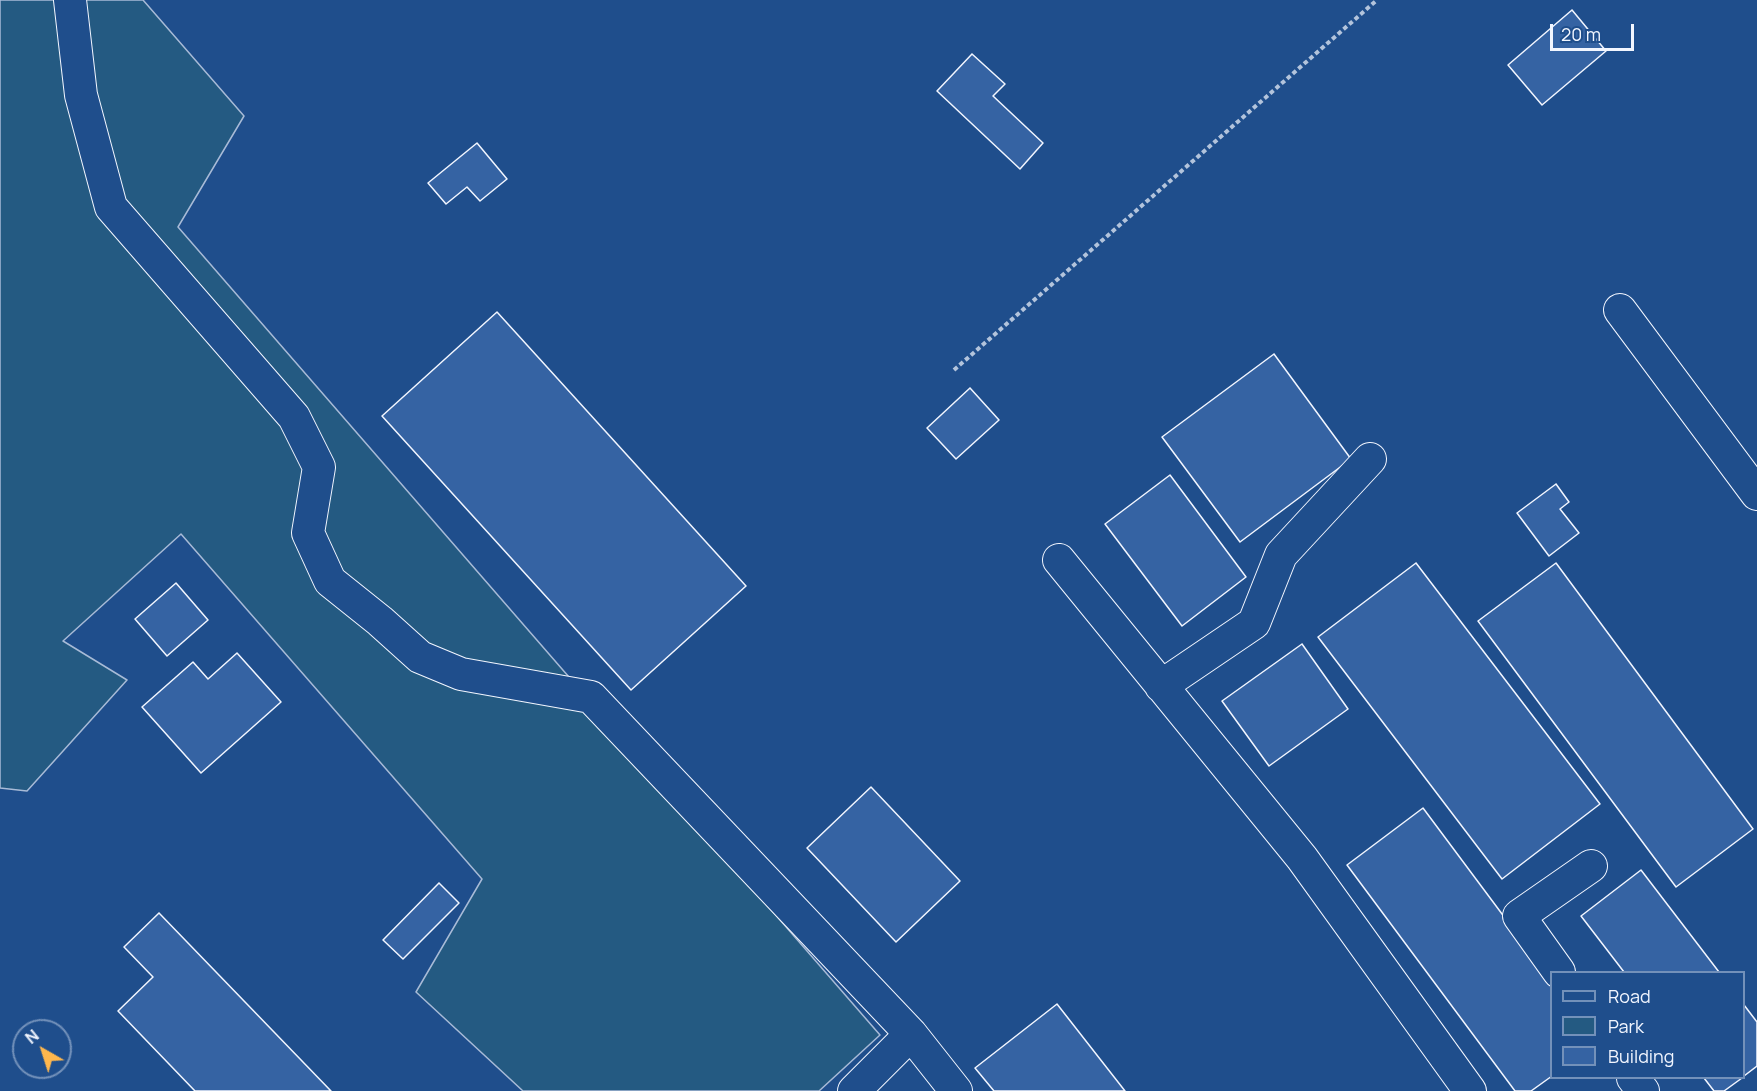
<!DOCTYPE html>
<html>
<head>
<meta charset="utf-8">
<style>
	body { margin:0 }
	#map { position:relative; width:1757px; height:1091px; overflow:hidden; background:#1f4e8c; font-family:Manrope,sans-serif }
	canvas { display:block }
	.legend { position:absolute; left:1550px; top:971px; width:195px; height:108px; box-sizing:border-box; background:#1f4e8c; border:2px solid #7391ba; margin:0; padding:8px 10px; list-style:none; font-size:18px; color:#f2f6ff }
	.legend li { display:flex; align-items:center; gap:12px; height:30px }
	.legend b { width:30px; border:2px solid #7391ba }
	.north { position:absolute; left:12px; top:1019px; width:60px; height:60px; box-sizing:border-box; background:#1f4e8c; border:2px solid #7391ba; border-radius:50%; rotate:321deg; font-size:16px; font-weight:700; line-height:24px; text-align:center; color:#f2f6ff }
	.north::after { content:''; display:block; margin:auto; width:21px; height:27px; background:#ffb74d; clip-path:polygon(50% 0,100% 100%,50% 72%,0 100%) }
	.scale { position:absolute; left:1550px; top:24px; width:84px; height:27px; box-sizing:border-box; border:3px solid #f2f6ff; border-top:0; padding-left:8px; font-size:18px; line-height:21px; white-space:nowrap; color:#f2f6ff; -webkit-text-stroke:4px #1f4e8c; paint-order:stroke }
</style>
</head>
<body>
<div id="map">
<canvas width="1757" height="1091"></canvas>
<ul class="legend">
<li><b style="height:8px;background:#1f4e8c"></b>Road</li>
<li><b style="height:16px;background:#245a82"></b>Park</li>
<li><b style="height:16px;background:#3563a3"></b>Building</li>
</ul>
<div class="north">N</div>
<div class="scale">20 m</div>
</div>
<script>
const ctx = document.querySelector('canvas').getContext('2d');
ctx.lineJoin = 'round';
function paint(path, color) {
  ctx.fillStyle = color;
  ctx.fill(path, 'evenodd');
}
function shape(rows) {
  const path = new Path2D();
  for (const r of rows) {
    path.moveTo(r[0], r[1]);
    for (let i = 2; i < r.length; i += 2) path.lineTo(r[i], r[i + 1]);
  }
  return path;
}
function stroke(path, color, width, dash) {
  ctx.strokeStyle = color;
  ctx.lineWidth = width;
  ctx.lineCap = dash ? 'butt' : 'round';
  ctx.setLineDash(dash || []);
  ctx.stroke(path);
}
const green = shape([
	[0,0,143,0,244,116,178,227,880,1035,819,1091,523,1091,416,992,482,879,181,534,63,641,127,680,27,791,0,788,0,0]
]);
paint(green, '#245a82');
stroke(green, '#a8bbd7', 1.5);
const building = shape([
	[1572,10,1606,51,1542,105,1508,65,1572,10],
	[972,54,1005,84,993,96,1043,143,1020,169,937,91,972,54],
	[477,143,507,179,480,201,467,187,446,204,428,183,477,143],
	[497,312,746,586,631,690,382,416,497,312],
	[1274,354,1351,459,1240,542,1162,437,1274,354],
	[970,388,999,420,956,459,927,428,970,388],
	[1170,475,1246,577,1182,626,1105,524,1170,475],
	[1556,484,1569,502,1560,509,1579,533,1549,556,1517,513,1556,484],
	[1416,563,1600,804,1502,879,1318,637,1416,563],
	[1556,563,1753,829,1676,887,1478,621,1556,563],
	[176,583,208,620,167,656,135,619,176,583],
	[1302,644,1348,709,1269,766,1222,701,1302,644],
	[237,653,281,702,201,773,142,707,193,662,208,679,237,653],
	[871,787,960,881,896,942,807,848,871,787],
	[1423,808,1552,981,1552,1076,1531,1091,1515,1091,1347,865,1423,808],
	[1641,870,1719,972,1624,972,1581,916,1641,870],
	[439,883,459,903,403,959,383,940,439,883],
	[159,913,331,1091,195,1091,118,1011,153,977,124,947,159,913],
	[1057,1004,1125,1091,994,1091,975,1068,1057,1004],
	[1744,1005,1757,1022,1757,1066,1744,1076,1744,1005],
	[1704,1078,1742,1078,1724,1091,1714,1091,1704,1078]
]);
paint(building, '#3563a3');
stroke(building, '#f2f6ff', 1.5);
const minor = shape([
	[70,0,81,95,111,207,294,417,319,467,308,533,330,581,380,621,420,657,461,674,591,697,911,1034,956,1091],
	[1620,310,1757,494],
	[1059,560,1302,858,1470,1091],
	[1161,686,1254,623,1281,555,1370,459],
	[1559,972,1519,916,1591,866],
	[1633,1078,1643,1091],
	[854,1091,911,1034]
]);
stroke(minor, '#f2f6ff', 34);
stroke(shape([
	[954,370,1377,0]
]), '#b3c4dc', 4, [4.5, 3]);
stroke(minor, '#1f4e8c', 32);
</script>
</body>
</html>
